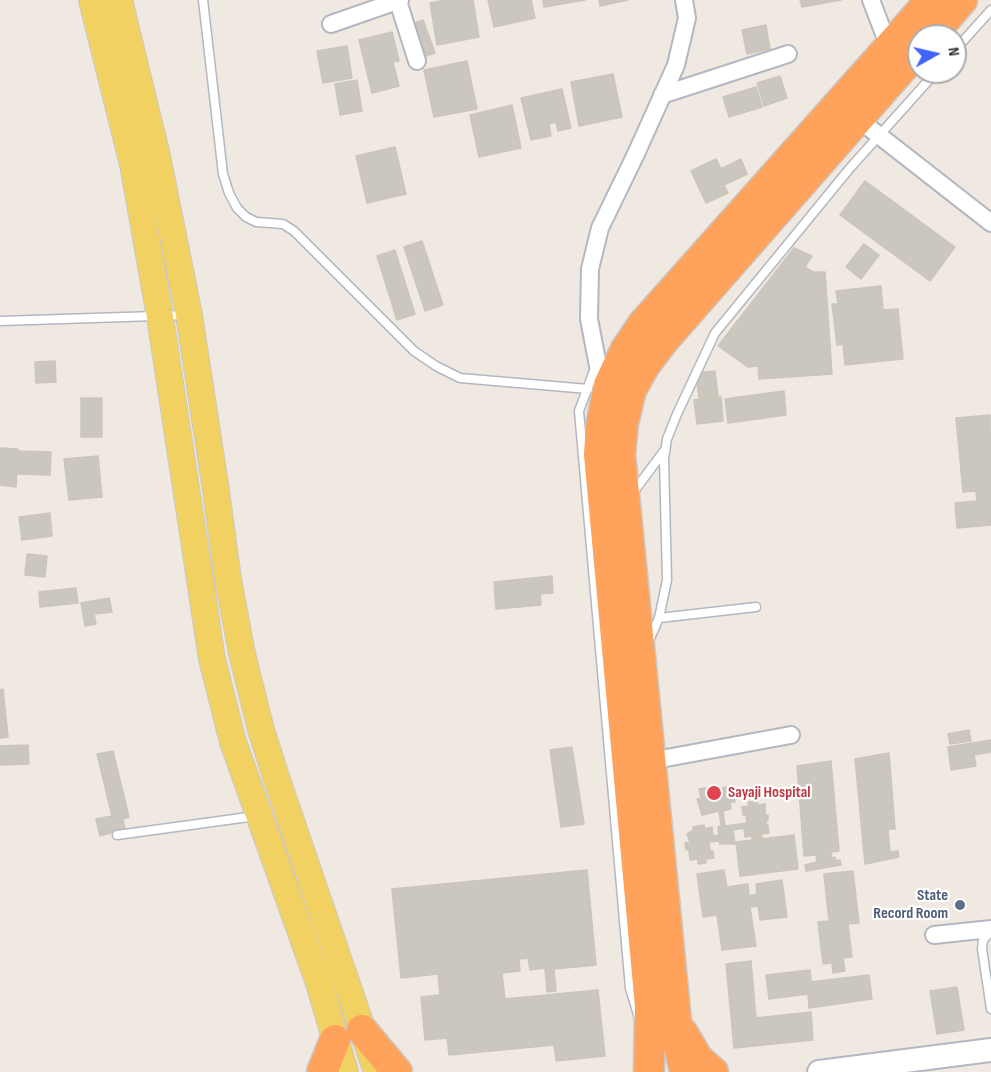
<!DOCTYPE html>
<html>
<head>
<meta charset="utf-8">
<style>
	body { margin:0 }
	#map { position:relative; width:991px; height:1072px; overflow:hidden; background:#efe9e1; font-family:"Sofia Sans Condensed",sans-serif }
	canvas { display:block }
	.north { position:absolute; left:907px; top:24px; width:60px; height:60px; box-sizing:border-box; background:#fff; border:2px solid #ababab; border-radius:50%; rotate:82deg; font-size:16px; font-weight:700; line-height:24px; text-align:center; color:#2e2e2e }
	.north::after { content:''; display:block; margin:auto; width:21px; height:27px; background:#4264fb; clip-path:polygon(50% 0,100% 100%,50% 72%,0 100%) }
</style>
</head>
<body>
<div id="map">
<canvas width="991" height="1072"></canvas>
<div class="north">N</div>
</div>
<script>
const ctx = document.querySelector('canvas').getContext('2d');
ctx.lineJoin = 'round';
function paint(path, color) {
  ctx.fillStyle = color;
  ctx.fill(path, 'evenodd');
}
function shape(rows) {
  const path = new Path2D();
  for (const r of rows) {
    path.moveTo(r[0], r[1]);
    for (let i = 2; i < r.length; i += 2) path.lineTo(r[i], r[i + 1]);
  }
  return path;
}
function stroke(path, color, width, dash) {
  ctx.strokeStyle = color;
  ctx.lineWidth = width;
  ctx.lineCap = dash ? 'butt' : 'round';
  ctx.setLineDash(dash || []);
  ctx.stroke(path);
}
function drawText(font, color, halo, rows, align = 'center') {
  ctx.font = font + ' "Sofia Sans Condensed",sans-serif';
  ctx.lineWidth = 4.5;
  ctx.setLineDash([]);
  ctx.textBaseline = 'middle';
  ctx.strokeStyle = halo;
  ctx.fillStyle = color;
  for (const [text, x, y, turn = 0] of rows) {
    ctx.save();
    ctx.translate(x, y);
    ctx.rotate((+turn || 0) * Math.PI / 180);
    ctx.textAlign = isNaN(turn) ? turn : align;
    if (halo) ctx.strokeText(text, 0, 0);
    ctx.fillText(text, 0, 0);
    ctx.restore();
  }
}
const building = shape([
	[445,0,473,0,479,37,437,45,430,3,445,0],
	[488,0,531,0,535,18,494,27,488,0],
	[543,0,585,0,544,7,543,0],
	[599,0,628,0,600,6,599,0],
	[800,0,841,0,802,7,800,0],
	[423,20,435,53,423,57,412,24,423,20],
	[766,25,770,49,747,54,742,30,766,25],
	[392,32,399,61,393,62,399,86,372,93,359,40,392,32],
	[347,46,352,78,323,83,317,51,347,46],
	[467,61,477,109,434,117,424,70,467,61],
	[613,74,622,117,579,126,571,82,613,74],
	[780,76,787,98,764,106,757,83,780,76],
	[357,80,362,111,340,115,335,84,357,80],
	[756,87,762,107,729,117,723,97,756,87],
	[562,89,571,128,558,131,556,122,549,124,551,136,531,140,521,98,562,89],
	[512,105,521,148,479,157,470,115,512,105],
	[395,147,406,194,367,203,356,156,395,147],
	[716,159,721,169,741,159,747,174,724,185,728,193,706,203,691,171,716,159],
	[865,181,955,247,930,281,840,215,865,181],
	[422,241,443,305,425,311,404,247,422,241],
	[864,244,879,255,861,279,846,267,864,244],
	[794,248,812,256,805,267,813,272,825,272,832,374,759,379,758,366,748,367,718,346,794,248],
	[395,250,415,314,397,320,377,256,395,250],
	[881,286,883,310,898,309,903,359,845,365,843,344,837,345,832,304,838,304,836,291,881,286],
	[55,361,56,382,36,383,35,362,55,361],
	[715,371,718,396,699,398,696,373,715,371],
	[784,391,786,415,728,423,725,399,784,391],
	[721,397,723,421,697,424,694,400,721,397],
	[81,398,102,398,102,437,81,437,81,398],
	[990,415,991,525,957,528,955,503,977,501,976,491,963,492,956,418,990,415],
	[0,448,18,449,16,487,0,485,0,448],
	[19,451,51,452,50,475,18,474,19,451],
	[98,456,102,497,69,500,64,459,98,456],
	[50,513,52,536,22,540,19,517,50,513],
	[27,554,47,556,45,577,25,575,27,554],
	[552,576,553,593,540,594,541,605,496,609,494,582,552,576],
	[76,588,78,603,40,607,39,592,76,588],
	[109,598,112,612,94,614,96,624,85,626,81,603,109,598],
	[3,689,8,737,0,738,0,690,3,689],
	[969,730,971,741,950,744,948,734,969,730],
	[991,740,991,752,974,755,976,766,951,770,948,747,991,740],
	[28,745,29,764,1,765,0,746,28,745],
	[572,747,584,824,561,827,550,750,572,747],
	[113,751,129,817,123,819,125,829,100,836,96,819,112,816,97,754,113,751],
	[889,753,895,829,888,829,890,852,898,851,899,857,865,864,855,759,889,753],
	[831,761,839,851,831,852,831,858,835,857,836,861,840,860,841,865,806,871,805,865,817,862,816,855,804,856,797,766,831,761],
	[717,786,718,790,726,787,728,789,727,787,729,787,730,794,734,793,735,802,730,802,731,809,723,811,725,826,747,823,746,815,743,815,742,807,749,806,748,802,757,801,758,805,765,804,765,816,768,815,768,820,766,821,766,824,768,825,769,833,761,834,762,838,752,839,752,836,745,837,744,828,733,830,735,844,720,844,719,841,709,842,710,851,713,851,714,858,706,859,706,863,698,864,698,859,690,860,689,852,690,849,686,850,685,843,690,842,687,834,693,830,693,827,704,825,705,829,712,827,713,836,719,835,718,827,721,826,719,811,702,815,697,799,701,798,699,789,717,786],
	[794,835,798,869,740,876,736,842,794,835],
	[587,870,596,965,554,969,556,991,547,992,545,968,530,970,528,958,519,959,520,971,502,973,505,999,598,990,605,1056,556,1061,554,1045,449,1055,447,1038,425,1040,421,997,440,995,438,974,401,978,392,889,587,870],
	[724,870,727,887,748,884,749,896,757,894,756,884,782,880,787,917,760,920,758,906,750,907,756,946,722,950,717,915,703,917,697,874,724,870],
	[853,871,859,923,848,924,852,957,843,958,845,971,833,973,832,963,823,964,818,922,829,921,824,874,853,871],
	[751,961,756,1018,811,1012,813,1040,734,1048,726,964,751,961],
	[810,970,811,982,869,975,872,999,809,1008,808,994,769,999,766,975,810,970],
	[957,987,964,1030,937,1034,930,991,957,987]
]);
paint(building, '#cbc7bf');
stroke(building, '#cbc5ba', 1.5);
const lane = shape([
	[203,0,223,174,229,193,237,208,246,217,256,222,283,224,294,231,414,351,436,366,460,378,588,389],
	[955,50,991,10],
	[0,321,186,315],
	[595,368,579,411,630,988,639,1018],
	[632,494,664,451],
	[659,618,756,607],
	[648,643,659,618,667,580,664,459,667,439,677,414,715,333,850,168,936,72],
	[117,835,256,816],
	[991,931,983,940,982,949,991,1009]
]);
const street = shape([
	[871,0,889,47],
	[398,1,417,61],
	[331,24,400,0],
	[662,95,788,54],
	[858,119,991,223],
	[603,392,589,319,590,269,600,228,635,156,676,65,687,18,684,0],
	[650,761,791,735],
	[934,935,991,929]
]);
const secondary = shape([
	[819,1072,991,1050]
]);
const primary = shape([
	[92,0,133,164,160,317,212,659,233,742,319,983,345,1072],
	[119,0,157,156,189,315,215,484,228,579,242,654,261,730,277,780,377,1072]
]);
const highway = shape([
	[931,36,962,0],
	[362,1030,397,1072],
	[682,1032,698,1059,713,1072],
	[322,1072,335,1040],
	[649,1072,650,1006,599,454,601,426,609,385,626,349,643,324,931,0],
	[685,1072,678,1041,625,504,620,454,623,423,631,390,645,365,664,340,919,49]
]);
stroke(lane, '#b4b7c1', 11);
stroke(street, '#b4b7c1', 20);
stroke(secondary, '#b4b7c1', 26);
stroke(primary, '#c9c9c9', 28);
stroke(highway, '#c9c9c9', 33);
stroke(lane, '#fff', 8);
stroke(street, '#fff', 16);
stroke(secondary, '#fff', 22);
stroke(primary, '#f2d163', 26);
stroke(highway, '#ffa35c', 30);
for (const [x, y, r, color] of [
	[714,793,8,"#e0444e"],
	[960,905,6,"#5c6f8a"]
]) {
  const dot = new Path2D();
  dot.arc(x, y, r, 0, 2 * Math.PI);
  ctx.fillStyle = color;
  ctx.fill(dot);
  stroke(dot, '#fff', 2);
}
drawText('bold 16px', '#be3a42', '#fff', [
	["Sayaji Hospital",728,793]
], 'left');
drawText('bold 16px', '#4e5e75', '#fff', [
	["State",948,896],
	["Record Room",948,914]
], 'right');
</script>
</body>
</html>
